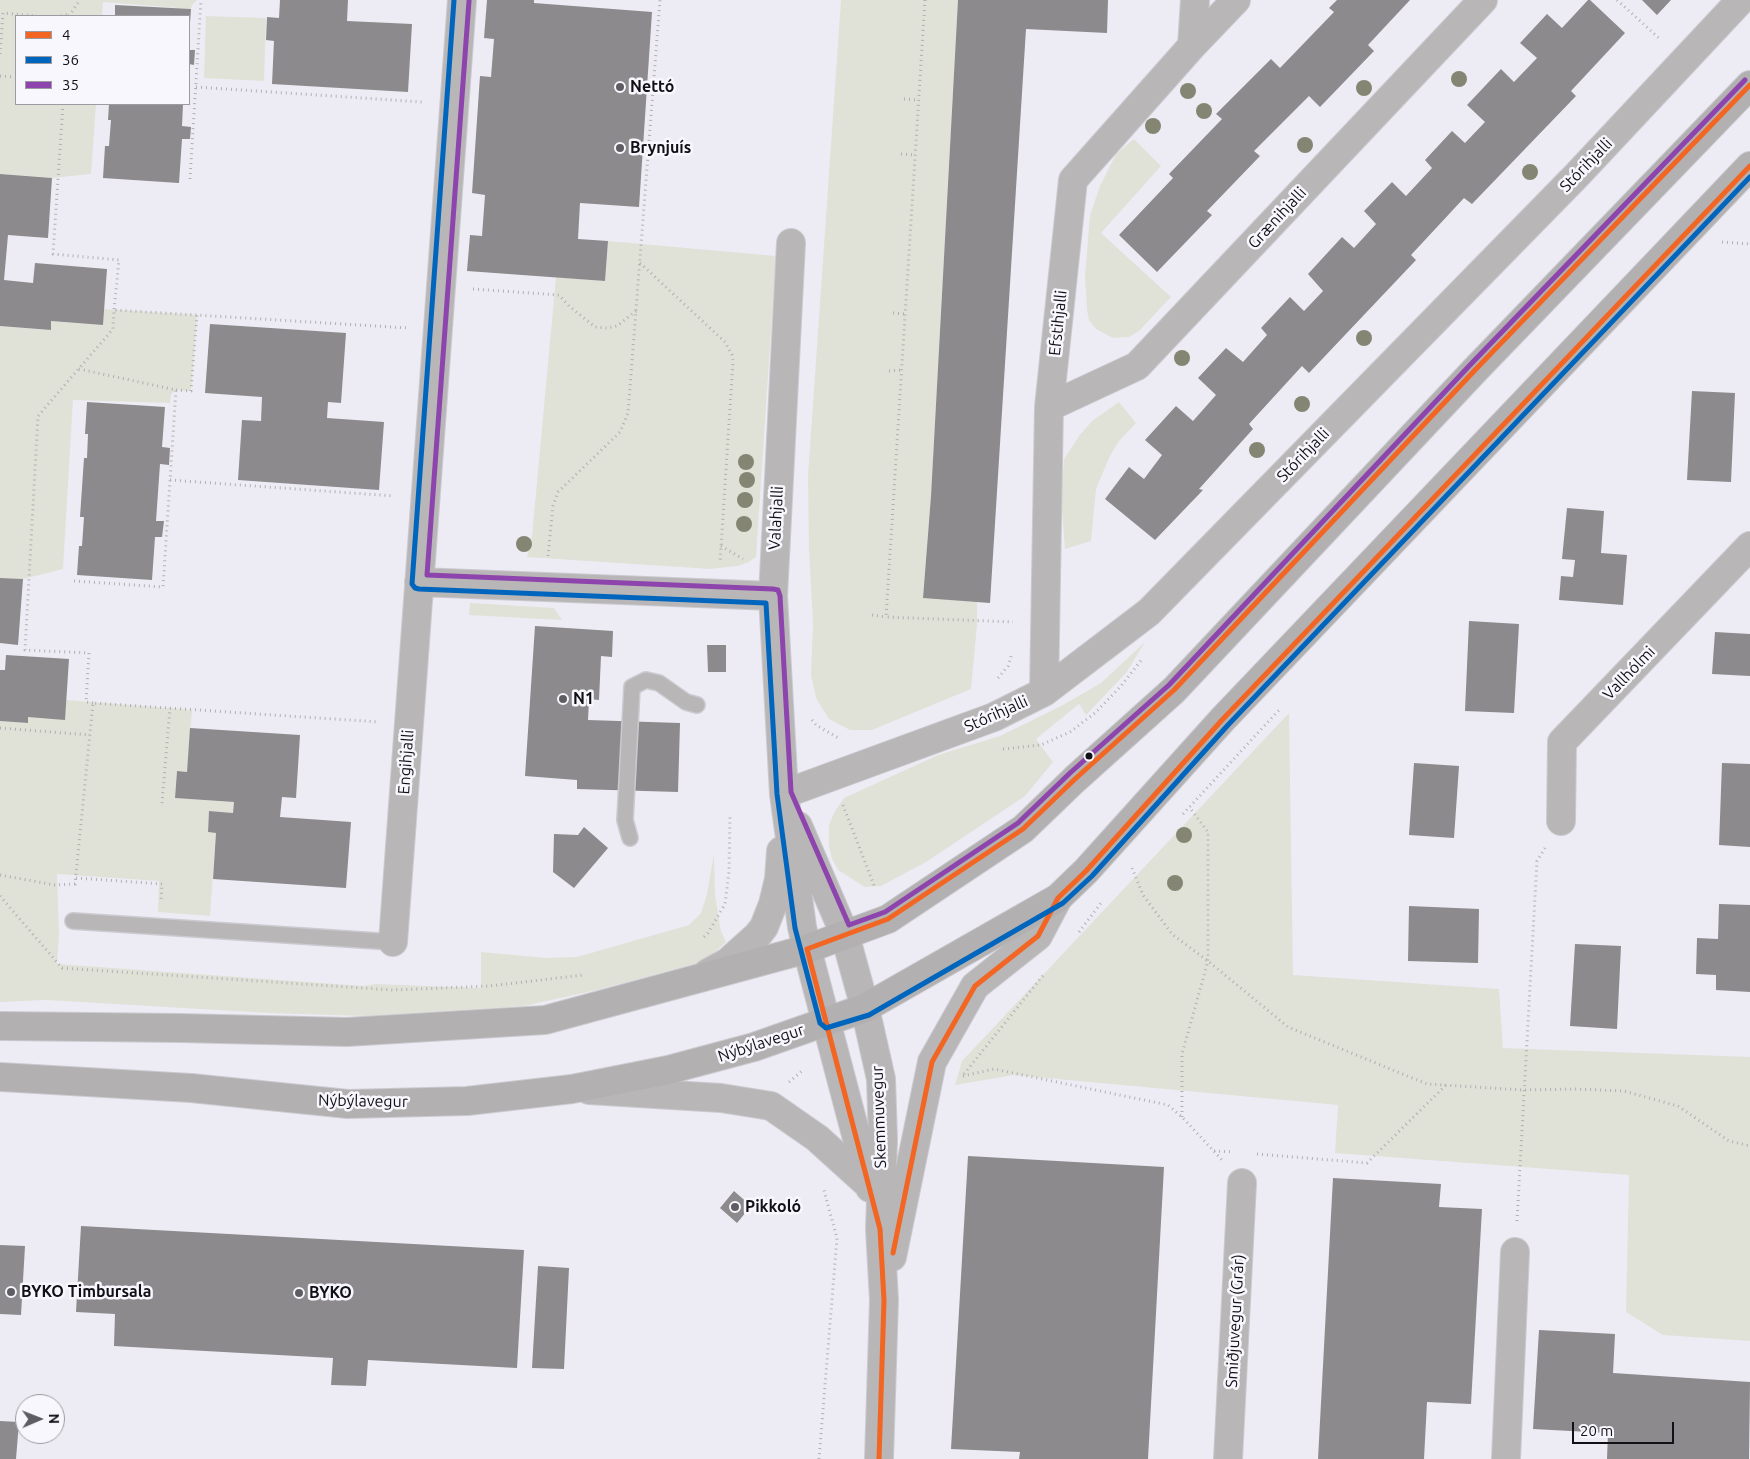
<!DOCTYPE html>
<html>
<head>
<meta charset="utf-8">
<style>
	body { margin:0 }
	#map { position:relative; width:1750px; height:1459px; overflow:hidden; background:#edecf5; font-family:Ubuntu,sans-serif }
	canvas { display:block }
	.legend { position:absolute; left:15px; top:15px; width:175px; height:90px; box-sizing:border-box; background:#f8f7fe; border:1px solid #9c9ba1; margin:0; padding:6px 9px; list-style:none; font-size:15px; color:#111016 }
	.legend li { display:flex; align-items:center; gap:10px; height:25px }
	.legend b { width:25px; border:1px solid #9c9ba1 }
	.north { position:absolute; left:15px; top:1394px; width:50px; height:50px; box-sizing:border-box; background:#f8f7fe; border:1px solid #9c9ba1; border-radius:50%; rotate:89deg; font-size:14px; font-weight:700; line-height:20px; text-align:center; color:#111016 }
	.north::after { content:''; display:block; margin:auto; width:18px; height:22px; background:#5e5d64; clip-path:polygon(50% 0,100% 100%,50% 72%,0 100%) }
	.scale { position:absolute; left:1572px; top:1422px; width:102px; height:22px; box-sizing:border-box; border:2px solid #111016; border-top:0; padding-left:6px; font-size:15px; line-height:18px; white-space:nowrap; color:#111016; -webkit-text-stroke:4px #f8f7fe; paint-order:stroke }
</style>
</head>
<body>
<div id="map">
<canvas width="1750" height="1459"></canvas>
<ul class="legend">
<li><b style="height:6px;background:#f26522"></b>4</li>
<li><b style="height:6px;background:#0065bd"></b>36</li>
<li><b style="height:6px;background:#8e44ad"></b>35</li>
</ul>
<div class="north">N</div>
<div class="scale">20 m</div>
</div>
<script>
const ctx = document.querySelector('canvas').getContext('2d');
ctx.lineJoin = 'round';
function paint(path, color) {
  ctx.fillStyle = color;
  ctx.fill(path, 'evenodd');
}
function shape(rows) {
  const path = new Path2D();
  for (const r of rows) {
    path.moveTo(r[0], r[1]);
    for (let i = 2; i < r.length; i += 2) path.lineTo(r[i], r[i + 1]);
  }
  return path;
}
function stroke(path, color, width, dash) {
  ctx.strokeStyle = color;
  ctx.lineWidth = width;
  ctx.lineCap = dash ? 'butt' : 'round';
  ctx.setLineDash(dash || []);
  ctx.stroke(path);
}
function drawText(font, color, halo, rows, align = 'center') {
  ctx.font = font + ' Ubuntu,sans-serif';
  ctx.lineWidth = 5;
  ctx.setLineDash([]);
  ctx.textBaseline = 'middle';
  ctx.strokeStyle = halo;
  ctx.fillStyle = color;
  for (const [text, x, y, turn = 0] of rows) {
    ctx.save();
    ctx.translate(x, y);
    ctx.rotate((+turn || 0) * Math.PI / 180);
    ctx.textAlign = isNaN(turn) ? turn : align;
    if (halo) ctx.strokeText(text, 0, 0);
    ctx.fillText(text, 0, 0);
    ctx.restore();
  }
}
paint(shape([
	[0,0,197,0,192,5,191,9,103,2,102,16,16,16,16,104,96,104,91,174,52,178,0,174],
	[841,0,958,0,931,496,923,597,977,602,977,625,971,689,872,730,850,730,829,719,816,698,811,675,813,624,809,551,808,476],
	[206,16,266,18,264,81,204,78],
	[1134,139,1161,166,1101,233,1171,297,1139,331,1129,337,1113,338,1096,329,1089,320,1087,310,1085,276,1090,215,1100,186,1116,154],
	[608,241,776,256,756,557,749,562,738,566,710,569,527,557,532,536,556,277,605,281],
	[104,309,197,315,191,391,176,390,171,394,170,403,73,400,63,569,23,579,0,578,0,326,50,330,51,321,103,325],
	[1119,402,1136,423,1119,441,1109,458,1096,489,1091,541,1065,549,1061,497,1064,459,1079,436,1092,421],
	[470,603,554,608,562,620,469,615],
	[1145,642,1126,673,1086,715,1079,704,1036,739,1053,762,1025,796,926,862,881,886,865,887,838,870,832,859,829,846,829,825,834,813,844,798,938,755,1000,736,1063,705,1101,683],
	[66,700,192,710,187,772,177,771,175,798,234,802,233,813,209,811,208,832,216,833,210,916,158,912,159,881,57,874,59,934,57,964,363,986,376,984,481,988,481,952,547,958,577,957,689,925,701,913,707,894,714,854,715,895,721,931,726,942,705,961,597,990,524,1006,365,1016,269,1013,46,1000,0,1002,0,721,27,723,28,717],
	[1289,713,1293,975,1499,989,1503,1048,1750,1057,1750,1341,1663,1335,1626,1312,1629,1175,1335,1153,1338,1105,1014,1075,955,1085,962,1061]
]), '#e0e2d8');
paint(shape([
	[280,0,348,0,347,21,412,24,408,92,272,84,274,41,266,40,267,17,279,18],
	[487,0,534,0,534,3,652,12,639,207,580,203,578,239,608,241,605,281,467,271,470,235,482,236,485,195,472,193,480,76,491,77,494,39,484,38],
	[958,0,1108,0,1107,33,1026,29,990,603,923,598,931,496],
	[1337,0,1410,0,1368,45,1374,51,1320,107,1309,96,1254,151,1260,156,1207,211,1212,215,1157,272,1119,235,1173,178,1169,174,1222,119,1216,114,1271,59,1280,68,1334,12,1329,8],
	[1588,0,1590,0,1625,33,1571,91,1576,96,1472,204,1464,198,1411,255,1416,260,1309,373,1302,366,1249,424,1253,429,1199,489,1203,490,1155,540,1105,499,1129,467,1144,479,1162,455,1145,440,1176,406,1193,421,1216,395,1198,378,1226,348,1243,362,1267,335,1261,328,1290,297,1304,311,1323,291,1308,274,1342,237,1354,248,1376,224,1364,211,1392,182,1406,196,1432,168,1425,160,1452,131,1465,143,1485,122,1467,105,1501,69,1514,82,1537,58,1520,43,1547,14,1562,28],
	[1642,0,1671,0,1657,15],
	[115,5,191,9,190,23,189,23,189,16,115,16],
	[189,50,195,50,194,65,189,64],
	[109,104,183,104,182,126,191,127,190,139,182,139,179,183,103,178,105,146,109,146,111,120,108,120],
	[0,174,52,178,48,238,8,235,4,280,33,283,35,263,107,269,103,325,51,321,51,330,0,326],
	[210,324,346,333,341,403,328,402,327,418,384,422,379,490,238,480,242,420,261,421,262,397,205,393],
	[1692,391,1735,393,1731,482,1687,480],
	[87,402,165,407,162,447,170,448,169,465,160,464,156,521,164,521,162,537,155,537,152,580,77,575,79,546,82,546,84,517,80,517,84,458,87,458,88,434,85,434],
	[1567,508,1604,511,1601,553,1627,555,1623,605,1559,600,1561,576,1573,577,1575,560,1562,559],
	[0,578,23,579,18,645,0,643],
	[1469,621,1519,624,1514,713,1465,711],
	[535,626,613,631,612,657,601,656,599,700,589,699,588,720,680,723,678,792,577,789,577,780,525,776],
	[1715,632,1750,634,1750,676,1712,674],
	[707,645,726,645,726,672,708,672],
	[6,655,69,659,65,720,28,717,28,723,0,721,0,670,5,670],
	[190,728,300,735,296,798,282,797,280,817,351,822,346,888,213,879,216,833,208,832,209,811,233,813,234,802,175,798,177,771,187,772],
	[1414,763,1459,766,1454,838,1409,835],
	[1722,763,1750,764,1750,847,1719,845],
	[584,827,608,848,574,888,553,872,554,834,578,835],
	[1719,904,1750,905,1750,992,1716,990,1716,975,1696,974,1697,938,1718,939],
	[1409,906,1479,909,1478,963,1408,961],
	[1575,944,1621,946,1617,1029,1570,1026],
	[968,1156,1164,1167,1148,1459,1019,1459,1020,1452,951,1449],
	[1333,1178,1441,1184,1439,1207,1482,1209,1471,1404,1427,1402,1424,1459,1318,1459],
	[734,1191,751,1206,737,1223,720,1208],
	[81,1226,524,1250,517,1368,368,1360,366,1386,331,1385,333,1358,114,1346,115,1314,76,1312],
	[0,1245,25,1246,21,1315,0,1314],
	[538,1266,569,1268,564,1369,532,1368],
	[1539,1330,1615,1334,1613,1373,1750,1382,1749,1459,1607,1459,1608,1433,1533,1429],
	[0,1421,19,1422,16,1459,0,1459]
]), '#8c8a8c');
const service = shape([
	[630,838,625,820,632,687,646,680,659,683,686,702,697,705],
	[73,921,393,942]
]);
const minor = shape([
	[1192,46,1236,0],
	[791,243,773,596,784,794,802,927,807,949],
	[1049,407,1137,366,1483,0],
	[419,582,773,596],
	[1044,692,1049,407,1073,180,1192,46,1195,0],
	[784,794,994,717,1044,692,1149,612,1577,175,1741,0],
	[1561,821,1562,742,1750,546],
	[798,826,845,935],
	[393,942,462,0],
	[708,973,728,962,757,936,764,927,773,904,779,879,781,851],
	[1228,1459,1242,1183],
	[1506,1459,1515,1252]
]);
const tertiary = shape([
	[845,935,865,1008,881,1079,883,1140,880,1229,884,1300,879,1459],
	[807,949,870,1188],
	[589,1090,721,1098,771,1106,817,1138,869,1185],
	[892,1257,932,1062,975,986,1038,936,1058,898]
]);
const primary = shape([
	[0,1026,180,1028,347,1032,545,1020,807,949,888,919,1023,829,1075,779,1174,690,1476,369,1750,85],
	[0,1077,191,1088,348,1104,467,1101,572,1089,668,1070,754,1047,865,1008,1058,898,1086,871,1222,720,1750,166]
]);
stroke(service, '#cbcad0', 18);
stroke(minor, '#cbcad0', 30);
stroke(tertiary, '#cbcad0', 30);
stroke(primary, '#cbcad0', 30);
stroke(shape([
	[925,0,886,617,1013,622],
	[1617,0,1661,40],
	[61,16,69,14],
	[69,16,80,0],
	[0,54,3,13,36,16],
	[0,76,16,77],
	[196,87,422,102],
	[904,99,919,100],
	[63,104,53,254,119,260,114,310],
	[901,154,915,155],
	[190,179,201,0],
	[1722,242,1750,244],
	[640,263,725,342,732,355,733,361,720,563],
	[473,289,559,295,569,306,595,327,607,328,617,326,636,311],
	[893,313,905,314],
	[889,371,902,370],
	[176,390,191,391,197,315],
	[170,480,394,496],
	[721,546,743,559],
	[548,556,553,506,558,492,620,432,628,413,660,0],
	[74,581,163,587,176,390,79,369],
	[872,615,886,617],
	[998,678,1008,666,1011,656],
	[93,703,86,702,89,653,25,650,38,416,113,329,114,310,408,328],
	[812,720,816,725,840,739],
	[0,728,90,735],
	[1003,749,1041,745,1070,732,1095,713,1121,686,1143,658],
	[162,803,170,708],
	[843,805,875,888],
	[1183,814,1279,710],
	[1132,868,1143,895,1172,934,1208,961,1288,1027,1427,1084,1523,1090,1577,1089,1624,1091,1678,1106,1729,1141,1750,1146],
	[0,875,55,885,75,884,93,703,379,722],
	[76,878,162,884,161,901],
	[0,896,62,968,393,990,490,986,583,975],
	[1079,932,1101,903],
	[704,937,708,933,725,904,729,872,730,817],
	[964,1074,1045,973],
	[963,1076,994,1069,1168,1105,1182,1117,1222,1160],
	[789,1082,803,1070],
	[1182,1117,1182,1054,1208,961,1208,832,1190,808],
	[1214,1151,1233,1152],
	[1257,1154,1367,1163,1446,1085],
	[1517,1221,1537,861,1545,848],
	[819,1459,837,1238,823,1187]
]), '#b0afb1', 3, [1, 4]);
stroke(service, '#b8b6b6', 15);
stroke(minor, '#b8b6b6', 28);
stroke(tertiary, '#b8b6b6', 28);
stroke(primary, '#b2b0b0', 28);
stroke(shape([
	[893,1253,932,1062,975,986,1038,936,1058,898,1086,871,1222,720,1750,166],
	[879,1459,884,1300,880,1229,807,949,888,919,1023,829,1075,779,1174,690,1476,369,1750,85]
]), '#f26522', 5);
stroke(shape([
	[454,0,412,584,415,588,419,589,766,603,777,794,795,928,820,1023,826,1028,869,1015,1063,903,1092,876,1228,725,1750,177]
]), '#0065bd', 5);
stroke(shape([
	[469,1,427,575,773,589,778,590,780,596,791,792,849,925,885,912,1018,823,1070,773,1169,685,1471,364,1745,80]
]), '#8e44ad', 5);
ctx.fillStyle = '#848673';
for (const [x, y] of [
	[1459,79],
	[1364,88],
	[1188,91],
	[1204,111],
	[1153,126],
	[1305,145],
	[1530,172],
	[1364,338],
	[1182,358],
	[1302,404],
	[1257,450],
	[746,462],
	[747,480],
	[745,500],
	[744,524],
	[524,544],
	[1184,835],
	[1175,883]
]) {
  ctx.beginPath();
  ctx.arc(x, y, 8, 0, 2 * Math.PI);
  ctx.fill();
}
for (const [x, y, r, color] of [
	[620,87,5,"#5e5d64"],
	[620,148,5,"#5e5d64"],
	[563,699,5,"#5e5d64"],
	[1089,756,4.5,"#111016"],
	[735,1207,5,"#5e5d64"],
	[11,1292,5,"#5e5d64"],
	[299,1293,5,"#5e5d64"]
]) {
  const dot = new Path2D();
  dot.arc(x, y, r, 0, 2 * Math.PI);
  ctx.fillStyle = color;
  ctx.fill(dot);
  stroke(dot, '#f8f7fe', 2);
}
drawText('bold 16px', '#111016', '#f8f7fe', [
	["Nettó",630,87],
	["Brynjuís",630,148],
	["N1",573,699],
	["Pikkoló",745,1207],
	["BYKO Timbursala",21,1292],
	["BYKO",309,1293]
], 'left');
drawText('16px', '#111016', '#f8f7fe', [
	["Stórihjalli",1586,165,-46],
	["Grænihjalli",1277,218,-47],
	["Efstihjalli",1058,323,-84],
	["Stórihjalli",1303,455,-46],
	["Valahjalli",776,518,-87],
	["Vallhólmi",1629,673,-46],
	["Stórihjalli",996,714,-24],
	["Engihjalli",406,762,-86],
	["Nýbýlavegur",761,1043,-18],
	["Nýbýlavegur",363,1101,1],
	["Skemmuvegur",879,1117,-92],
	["Smiðjuvegur (Grár)",1235,1321,-87]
]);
</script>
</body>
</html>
